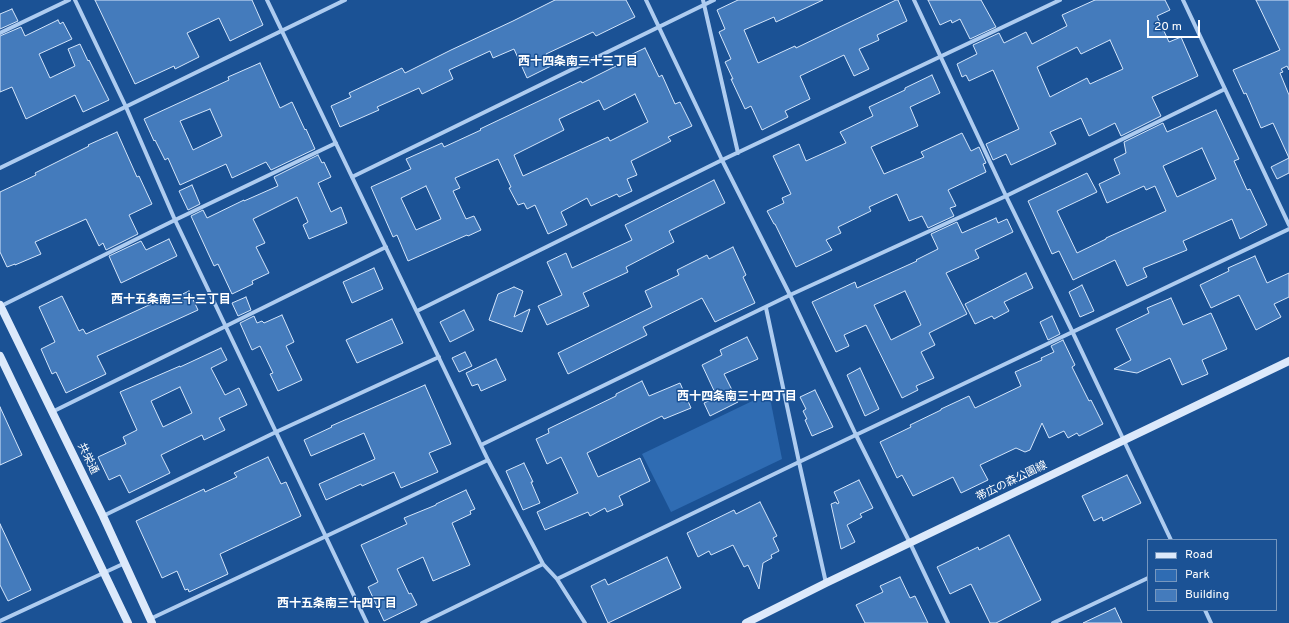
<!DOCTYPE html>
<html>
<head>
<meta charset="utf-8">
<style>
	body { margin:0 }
	#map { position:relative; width:1289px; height:623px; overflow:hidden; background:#1b5295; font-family:Overpass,sans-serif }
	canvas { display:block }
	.legend { position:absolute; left:1147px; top:539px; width:130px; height:72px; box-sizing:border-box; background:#1b5295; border:1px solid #7697bf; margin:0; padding:5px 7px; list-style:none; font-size:12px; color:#fff }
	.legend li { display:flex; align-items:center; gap:8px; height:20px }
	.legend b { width:20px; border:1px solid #7697bf }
	.scale { position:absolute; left:1147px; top:20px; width:53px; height:18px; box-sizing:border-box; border:2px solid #fff; border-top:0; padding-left:5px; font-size:12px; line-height:14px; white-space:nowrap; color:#fff; -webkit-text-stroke:3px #1b5295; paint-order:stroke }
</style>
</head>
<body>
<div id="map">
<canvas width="1289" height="623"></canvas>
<ul class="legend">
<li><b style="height:5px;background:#dce9fb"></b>Road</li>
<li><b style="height:11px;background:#2f6cb3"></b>Park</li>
<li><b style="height:11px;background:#447bbc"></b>Building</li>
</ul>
<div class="scale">20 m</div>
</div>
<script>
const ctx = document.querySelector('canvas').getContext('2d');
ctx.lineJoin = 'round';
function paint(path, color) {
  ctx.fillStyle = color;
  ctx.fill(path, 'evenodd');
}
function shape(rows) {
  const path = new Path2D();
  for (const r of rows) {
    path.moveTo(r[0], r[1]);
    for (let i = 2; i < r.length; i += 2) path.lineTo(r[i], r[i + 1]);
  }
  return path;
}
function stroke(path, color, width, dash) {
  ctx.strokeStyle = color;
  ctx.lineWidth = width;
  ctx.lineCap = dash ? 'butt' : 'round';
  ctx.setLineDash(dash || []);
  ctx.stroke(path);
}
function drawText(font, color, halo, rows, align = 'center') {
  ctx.font = font + ' Overpass,"Noto Sans JP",sans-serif';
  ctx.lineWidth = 3;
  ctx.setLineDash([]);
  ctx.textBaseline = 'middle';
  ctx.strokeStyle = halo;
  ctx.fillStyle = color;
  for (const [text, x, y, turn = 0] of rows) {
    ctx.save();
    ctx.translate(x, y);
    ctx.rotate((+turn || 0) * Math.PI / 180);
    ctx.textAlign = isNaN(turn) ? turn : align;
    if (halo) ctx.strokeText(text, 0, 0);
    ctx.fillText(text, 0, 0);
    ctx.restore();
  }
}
paint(shape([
	[769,393,782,459,671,512,642,454]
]), '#2f6cb3');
const building = shape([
	[95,0,252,0,263,25,230,41,219,18,187,33,199,57,175,69,174,66,135,84,95,0],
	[555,0,626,0,635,17,596,36,593,32,546,54,551,66,527,78,514,49,493,58,490,51,449,70,453,79,422,94,419,88,377,107,379,110,340,127,331,106,351,97,349,93,402,68,405,73,451,50,513,21,555,0],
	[738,0,823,0,776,22,774,17,744,30,758,63,795,46,796,48,896,0,898,0,907,21,877,35,879,40,859,49,869,69,854,76,844,55,800,76,810,99,785,111,788,117,762,130,751,106,745,109,731,79,733,79,725,62,731,59,719,32,725,29,717,10,738,0],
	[928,0,981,0,996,27,970,39,960,19,952,23,951,20,940,25,928,0],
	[1095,0,1165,0,1170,10,1157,16,1169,42,1181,37,1198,76,1152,97,1161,116,1121,136,1115,123,1089,136,1081,118,1050,132,1056,144,1011,165,1006,154,993,160,986,144,1019,129,993,70,969,81,966,75,962,77,957,64,977,54,973,45,999,33,1004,43,1026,32,1032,44,1067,26,1062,15,1095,0],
	[1110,40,1123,69,1090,84,1087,78,1050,97,1037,67,1077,47,1081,54,1110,40],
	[1256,0,1289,0,1289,70,1287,66,1281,69,1283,72,1280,73,1289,95,1289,158,1273,123,1261,128,1246,93,1244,94,1233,70,1280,50,1256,0],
	[12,9,18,21,0,29,0,14,12,9],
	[58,20,60,24,63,22,72,39,39,54,50,78,75,66,68,49,80,44,88,61,89,60,109,100,83,112,75,95,26,119,12,87,0,92,0,36,21,27,25,36,58,20],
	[645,48,659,77,662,75,675,104,680,102,692,126,668,137,671,141,631,161,637,175,627,179,632,191,619,197,617,194,591,206,587,198,561,212,567,225,548,234,535,205,527,209,524,203,518,205,509,188,511,187,498,159,455,178,460,188,453,191,466,219,474,216,481,230,468,236,467,235,408,261,397,235,393,237,371,187,411,169,406,159,442,143,444,147,481,130,480,129,581,81,582,83,622,63,620,60,645,48],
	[635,94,648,122,610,141,608,137,523,176,514,155,564,130,559,119,599,100,604,110,635,94],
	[426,186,441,219,416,230,401,198,426,186],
	[260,63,280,108,292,102,305,130,306,129,315,149,271,170,266,162,232,178,226,164,180,185,168,158,165,160,155,140,154,141,144,119,229,80,228,77,260,63],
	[210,109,222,136,193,150,180,121,210,109],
	[932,75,940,93,910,107,918,126,871,147,884,174,924,157,921,152,962,133,971,151,979,147,986,163,983,164,986,172,948,190,956,206,950,208,954,216,928,228,922,216,909,221,897,194,869,207,871,211,838,227,841,233,826,240,832,250,796,267,775,224,774,224,767,211,784,203,782,198,791,194,773,156,799,144,806,161,846,143,840,132,873,116,869,107,905,90,905,88,932,75],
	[1216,110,1239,159,1234,161,1247,190,1250,189,1267,225,1240,239,1232,219,1183,241,1187,250,1143,268,1147,277,1127,286,1115,260,1073,280,1059,251,1052,254,1028,201,1087,173,1097,192,1057,211,1077,253,1106,239,1106,238,1166,211,1155,186,1146,190,1144,186,1107,203,1099,184,1120,174,1114,159,1126,153,1124,142,1163,123,1167,132,1216,110],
	[1202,148,1216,179,1177,197,1163,166,1202,148],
	[117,132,137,177,139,176,152,204,129,215,138,234,106,250,103,243,99,246,86,219,35,242,41,254,15,265,15,264,7,267,0,252,0,192,36,175,35,173,89,146,88,145,117,132],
	[318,155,322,163,324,162,331,177,318,183,331,212,341,207,347,223,309,239,303,225,308,222,297,197,253,219,265,243,256,247,269,273,252,281,253,284,232,294,218,264,214,266,191,216,203,210,207,218,244,200,244,201,278,186,274,177,318,155],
	[1289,158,1289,173,1277,179,1271,167,1289,158],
	[714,180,725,203,669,231,674,242,626,267,628,272,583,293,589,306,547,325,538,306,562,295,547,262,566,253,572,268,632,240,625,225,714,180],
	[192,185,200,204,188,210,179,191,192,185],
	[996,218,998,223,1007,219,1013,232,975,250,979,258,946,273,967,314,929,333,935,345,921,352,934,378,916,386,918,390,902,398,866,325,844,335,849,346,836,352,812,302,855,282,857,288,917,261,916,260,938,249,931,234,957,222,962,233,996,218],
	[905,291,921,325,891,340,874,305,905,291],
	[169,239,177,256,121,283,109,256,141,241,146,250,169,239],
	[733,247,746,275,743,277,755,303,715,322,702,298,643,327,647,335,568,374,558,353,652,307,645,291,679,275,677,270,707,255,709,259,733,247],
	[1255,256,1267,283,1289,273,1289,297,1274,304,1281,317,1256,330,1239,295,1211,308,1200,285,1229,271,1228,268,1255,256],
	[374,268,383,289,352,303,343,282,374,268],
	[1026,273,1033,288,1004,302,1009,311,994,319,992,316,975,324,965,304,1026,273],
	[1082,285,1094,311,1080,317,1069,292,1082,285],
	[514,287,523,291,514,317,530,309,522,332,489,320,498,294,514,287],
	[189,291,198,310,97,356,106,374,66,393,56,372,52,374,41,349,55,342,39,307,62,296,79,331,83,329,86,334,162,299,164,303,189,291],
	[246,297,251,310,238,316,232,303,246,297],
	[1171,298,1183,325,1211,313,1227,349,1202,360,1208,374,1182,385,1170,358,1137,373,1114,369,1131,360,1116,329,1149,313,1147,308,1171,298],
	[464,310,474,330,450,342,440,322,464,310],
	[282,315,294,342,286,346,302,380,278,391,270,374,273,373,260,346,252,350,240,323,254,316,257,323,262,321,264,323,282,315],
	[1052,316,1060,334,1048,340,1040,322,1052,316],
	[392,319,403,343,357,363,346,340,392,319],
	[747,337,758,359,724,374,738,402,710,416,704,403,717,397,702,365,722,355,720,350,747,337],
	[1063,340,1075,365,1072,367,1089,401,1091,400,1103,424,1079,436,1077,433,1068,438,1064,431,1049,438,1042,423,1030,450,1025,452,1016,448,980,465,988,480,961,493,953,477,913,496,902,475,897,478,880,442,911,427,910,425,941,410,941,409,969,396,975,408,1021,386,1015,372,1042,360,1041,358,1054,352,1051,346,1063,340],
	[221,348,227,360,211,368,225,395,239,388,247,405,219,418,225,430,204,440,202,435,161,455,170,473,129,493,120,475,109,480,98,457,126,444,123,437,137,430,120,392,180,366,180,367,221,348],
	[180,387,192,413,163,427,151,401,180,387],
	[465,352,472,366,459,372,452,358,465,352],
	[496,359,506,380,481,391,478,384,472,386,466,373,496,359],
	[860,368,879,409,865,416,847,375,860,368],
	[642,381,649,396,680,383,691,408,664,419,662,416,587,453,598,477,640,458,650,481,619,496,623,505,607,512,605,508,590,516,588,512,545,530,537,512,578,493,561,457,547,464,536,439,549,433,548,429,616,396,616,394,642,381],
	[425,385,451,444,429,453,438,472,401,488,394,472,362,486,361,484,326,500,319,484,375,459,364,433,311,456,304,440,332,427,331,426,425,385],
	[815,390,833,427,812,436,805,420,807,419,803,411,806,409,800,397,815,390],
	[0,407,22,455,0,465,0,407],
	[268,457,281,484,286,482,301,516,220,554,228,574,189,592,188,589,185,590,177,571,162,578,136,521,204,489,205,492,237,477,234,473,268,457],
	[524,463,533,482,531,482,540,503,523,510,506,471,524,463],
	[1127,475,1141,503,1103,521,1102,517,1094,521,1082,496,1127,475],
	[859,480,873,508,860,514,862,517,847,525,855,542,841,549,831,504,836,502,837,504,839,503,834,492,859,480],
	[466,490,475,509,470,511,471,514,452,523,470,565,433,581,423,557,397,569,409,594,411,593,417,605,384,621,368,587,378,582,361,545,407,524,404,518,436,505,436,504,466,490],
	[760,502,777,536,773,538,779,551,771,555,772,558,763,563,759,589,748,565,744,567,733,545,711,555,709,551,698,557,687,533,734,510,736,514,760,502],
	[0,524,31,590,8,601,0,585,0,524],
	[1009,535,1041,600,996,623,990,623,971,584,950,594,937,567,978,547,979,550,1009,535],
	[667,557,681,588,608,623,591,586,605,579,608,585,667,557],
	[900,577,910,598,915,596,928,623,865,623,856,605,883,592,880,586,900,577],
	[1115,608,1122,623,1083,623,1115,608]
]);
paint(building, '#447bbc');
stroke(building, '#d5e6fb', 1);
stroke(shape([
	[75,0,126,107,175,220,367,623],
	[267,0,488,460,543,564,422,623],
	[646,0,722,160,790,295,856,435,910,543,948,623],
	[703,0,738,153],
	[914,0,1006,196,1072,331,1171,540],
	[1183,0,1289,225],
	[0,33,69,0],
	[0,168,345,0],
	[352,177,714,0],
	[1,306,175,220,336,143],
	[766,308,799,462,826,583],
	[417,311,722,160,1060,0],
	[52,412,386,247],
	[481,445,790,295,1006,196,1225,89],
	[103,516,276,432,439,357],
	[543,564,557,579,585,623],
	[557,579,799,462,1289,229],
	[1205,610,1211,623],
	[150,619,488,460],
	[0,621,125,563],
	[1053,623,1148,578]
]), '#aeccf0', 4);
stroke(shape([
	[0,305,103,516,152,623],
	[0,356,128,623],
	[746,623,826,583,1289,361]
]), '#dce9fb', 8);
drawText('11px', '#fff', '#1b5295', [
	["共栄通",87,459,64],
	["帯広の森公園線",1012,482,-26]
]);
drawText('bold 12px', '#fff', '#1b5295', [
	["西十四条南三十三丁目",578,63],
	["西十五条南三十三丁目",171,301],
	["西十四条南三十四丁目",737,398],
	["西十五条南三十四丁目",337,605]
]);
</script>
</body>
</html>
